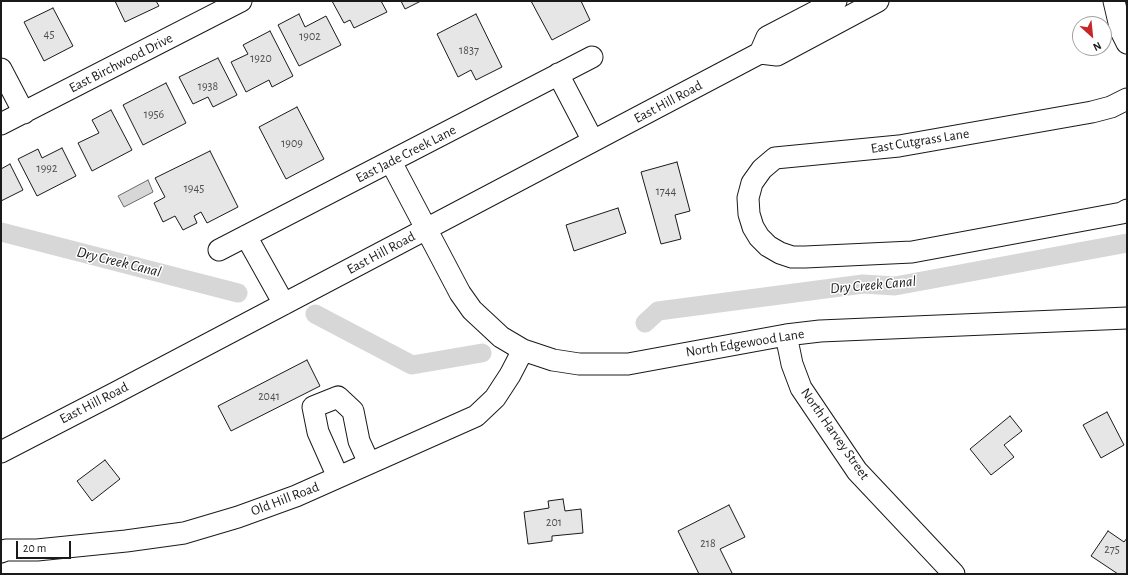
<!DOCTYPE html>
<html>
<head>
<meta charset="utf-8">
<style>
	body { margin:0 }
	#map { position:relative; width:1128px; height:575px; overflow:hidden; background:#fff; font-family:"Alegreya Sans",sans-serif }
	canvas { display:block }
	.frame { position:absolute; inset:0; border:2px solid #1a1a1a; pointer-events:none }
	.north { position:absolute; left:1072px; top:16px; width:40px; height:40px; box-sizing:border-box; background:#fff; border:1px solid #a3a3a3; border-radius:50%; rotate:153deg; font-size:11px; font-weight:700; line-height:16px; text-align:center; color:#1a1a1a }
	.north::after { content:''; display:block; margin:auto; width:14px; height:18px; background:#c62828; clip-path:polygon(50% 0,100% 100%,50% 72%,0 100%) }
	.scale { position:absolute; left:16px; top:541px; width:55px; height:18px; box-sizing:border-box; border:2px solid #1a1a1a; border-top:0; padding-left:5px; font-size:12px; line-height:14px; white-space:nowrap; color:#1a1a1a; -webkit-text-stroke:3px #fff; paint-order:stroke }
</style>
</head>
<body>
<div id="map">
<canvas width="1128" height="575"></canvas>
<div class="frame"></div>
<div class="north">N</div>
<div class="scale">20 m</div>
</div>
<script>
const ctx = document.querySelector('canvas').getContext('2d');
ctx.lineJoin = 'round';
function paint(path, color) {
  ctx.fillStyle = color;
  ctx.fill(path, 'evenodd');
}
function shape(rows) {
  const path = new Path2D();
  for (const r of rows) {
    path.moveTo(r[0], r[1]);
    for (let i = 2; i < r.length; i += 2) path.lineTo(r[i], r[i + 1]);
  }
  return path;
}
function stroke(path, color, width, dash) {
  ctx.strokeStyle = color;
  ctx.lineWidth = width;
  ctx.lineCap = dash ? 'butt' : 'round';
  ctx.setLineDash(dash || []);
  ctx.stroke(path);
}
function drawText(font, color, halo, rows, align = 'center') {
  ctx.font = font + ' "Alegreya Sans",sans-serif';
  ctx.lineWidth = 3;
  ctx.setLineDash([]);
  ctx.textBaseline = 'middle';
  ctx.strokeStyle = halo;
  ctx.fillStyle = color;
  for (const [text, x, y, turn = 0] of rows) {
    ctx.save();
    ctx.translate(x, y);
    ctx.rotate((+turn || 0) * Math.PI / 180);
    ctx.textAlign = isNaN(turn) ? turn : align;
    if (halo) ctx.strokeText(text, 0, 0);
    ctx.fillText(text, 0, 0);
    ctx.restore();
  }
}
const water = shape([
	[148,180,153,192,124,207,118,196,148,180]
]);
paint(water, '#d7d7d7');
stroke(water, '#6a6a6a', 1);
stroke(shape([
	[1,232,238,293],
	[315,314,412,365,482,353],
	[645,323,658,311,863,284,895,286,1127,243]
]), '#d7d7d7', 19);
const building = shape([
	[115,1,156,1,159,6,125,22,115,1],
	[332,1,381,1,387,12,354,28,350,20,344,23,332,1],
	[401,1,421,1,405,9,401,1],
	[531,1,581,1,590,20,552,40,531,1],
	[53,8,73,46,44,61,24,22,53,8],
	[299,14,305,27,326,16,341,45,299,66,278,25,299,14],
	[476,14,502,67,476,80,471,70,458,77,437,34,476,14],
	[270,31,293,76,272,87,269,80,246,92,231,62,248,54,243,45,270,31],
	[218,58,237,95,213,107,208,97,193,104,179,77,218,58],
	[166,83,186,123,143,145,123,105,166,83],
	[297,107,324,159,286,179,259,127,297,107],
	[111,110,132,150,92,171,78,143,99,133,92,120,111,110],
	[62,148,76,176,37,196,18,159,38,149,42,158,62,148],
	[210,151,238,207,207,223,201,212,194,216,197,223,183,230,175,216,163,222,154,203,165,197,155,178,210,151],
	[677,162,690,211,675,215,681,239,661,244,641,172,677,162],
	[10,164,23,190,1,201,1,169,10,164],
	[618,208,626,233,574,251,566,225,618,208],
	[307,360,320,386,231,431,218,406,307,360],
	[1107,412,1124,445,1101,458,1083,425,1107,412],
	[1010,416,1022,431,1004,445,1014,457,991,475,970,449,1010,416],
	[105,460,120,479,92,501,77,481,105,460],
	[563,499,565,511,581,509,583,533,552,536,552,541,528,544,524,512,549,508,548,501,563,499],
	[729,505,745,537,720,549,732,573,729,574,699,574,678,531,729,505],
	[1108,531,1124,542,1127,538,1127,574,1118,574,1091,556,1108,531]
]);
paint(building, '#e6e6e6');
stroke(building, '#1a1a1a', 1);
const minor = shape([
	[836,1,767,37,760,53,777,55,878,1],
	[1114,1,1121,31,1127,43],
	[1,69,24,113],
	[558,74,593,141],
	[1127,99,1111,107,1092,112,899,146,775,158,762,169,752,183,748,198,749,214,753,227,759,237,768,246,780,253,792,257,805,257,912,252,1122,213,1127,210],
	[1,124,241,1],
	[391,162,460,293,472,310,501,337,523,350,553,360,579,364,628,364,786,335,820,331,1127,318],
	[246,236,284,304],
	[219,250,592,57],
	[786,335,792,364,801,388,857,471,954,574],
	[1,452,117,392,760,53],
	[338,477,318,432,313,407,338,397,353,411,359,441,369,463],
	[1,552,6,550,37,550,126,541,184,533,238,517,296,496,476,416,495,398,510,375,523,350]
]);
stroke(minor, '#1a1a1a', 23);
stroke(minor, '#fff', 21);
drawText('12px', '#4d4d4d', null, [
	["45",49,34],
	["1902",310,36],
	["1837",469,50],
	["1920",261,58],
	["1938",208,86],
	["1956",154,114],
	["1909",292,143],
	["1992",47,168],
	["1945",194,188],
	["1744",666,191],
	["2041",269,396],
	["201",554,522],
	["218",708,543],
	["275",1112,549]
]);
drawText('14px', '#1a1a1a', '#fff', [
	["East Birchwood Drive",121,63,-27],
	["East Hill Road",668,102,-28],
	["East Cutgrass Lane",920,141,-9],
	["East Jade Creek Lane",406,154,-27],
	["East Hill Road",381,253,-28],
	["North Edgewood Lane",745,343,-9],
	["East Hill Road",94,403,-27],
	["North Harvey Street",835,434,55],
	["Old Hill Road",285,499,-21]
]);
drawText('italic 15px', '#1a1a1a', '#fff', [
	["Dry Creek Canal",119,262,14],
	["Dry Creek Canal",873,285,-5]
]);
</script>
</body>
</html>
